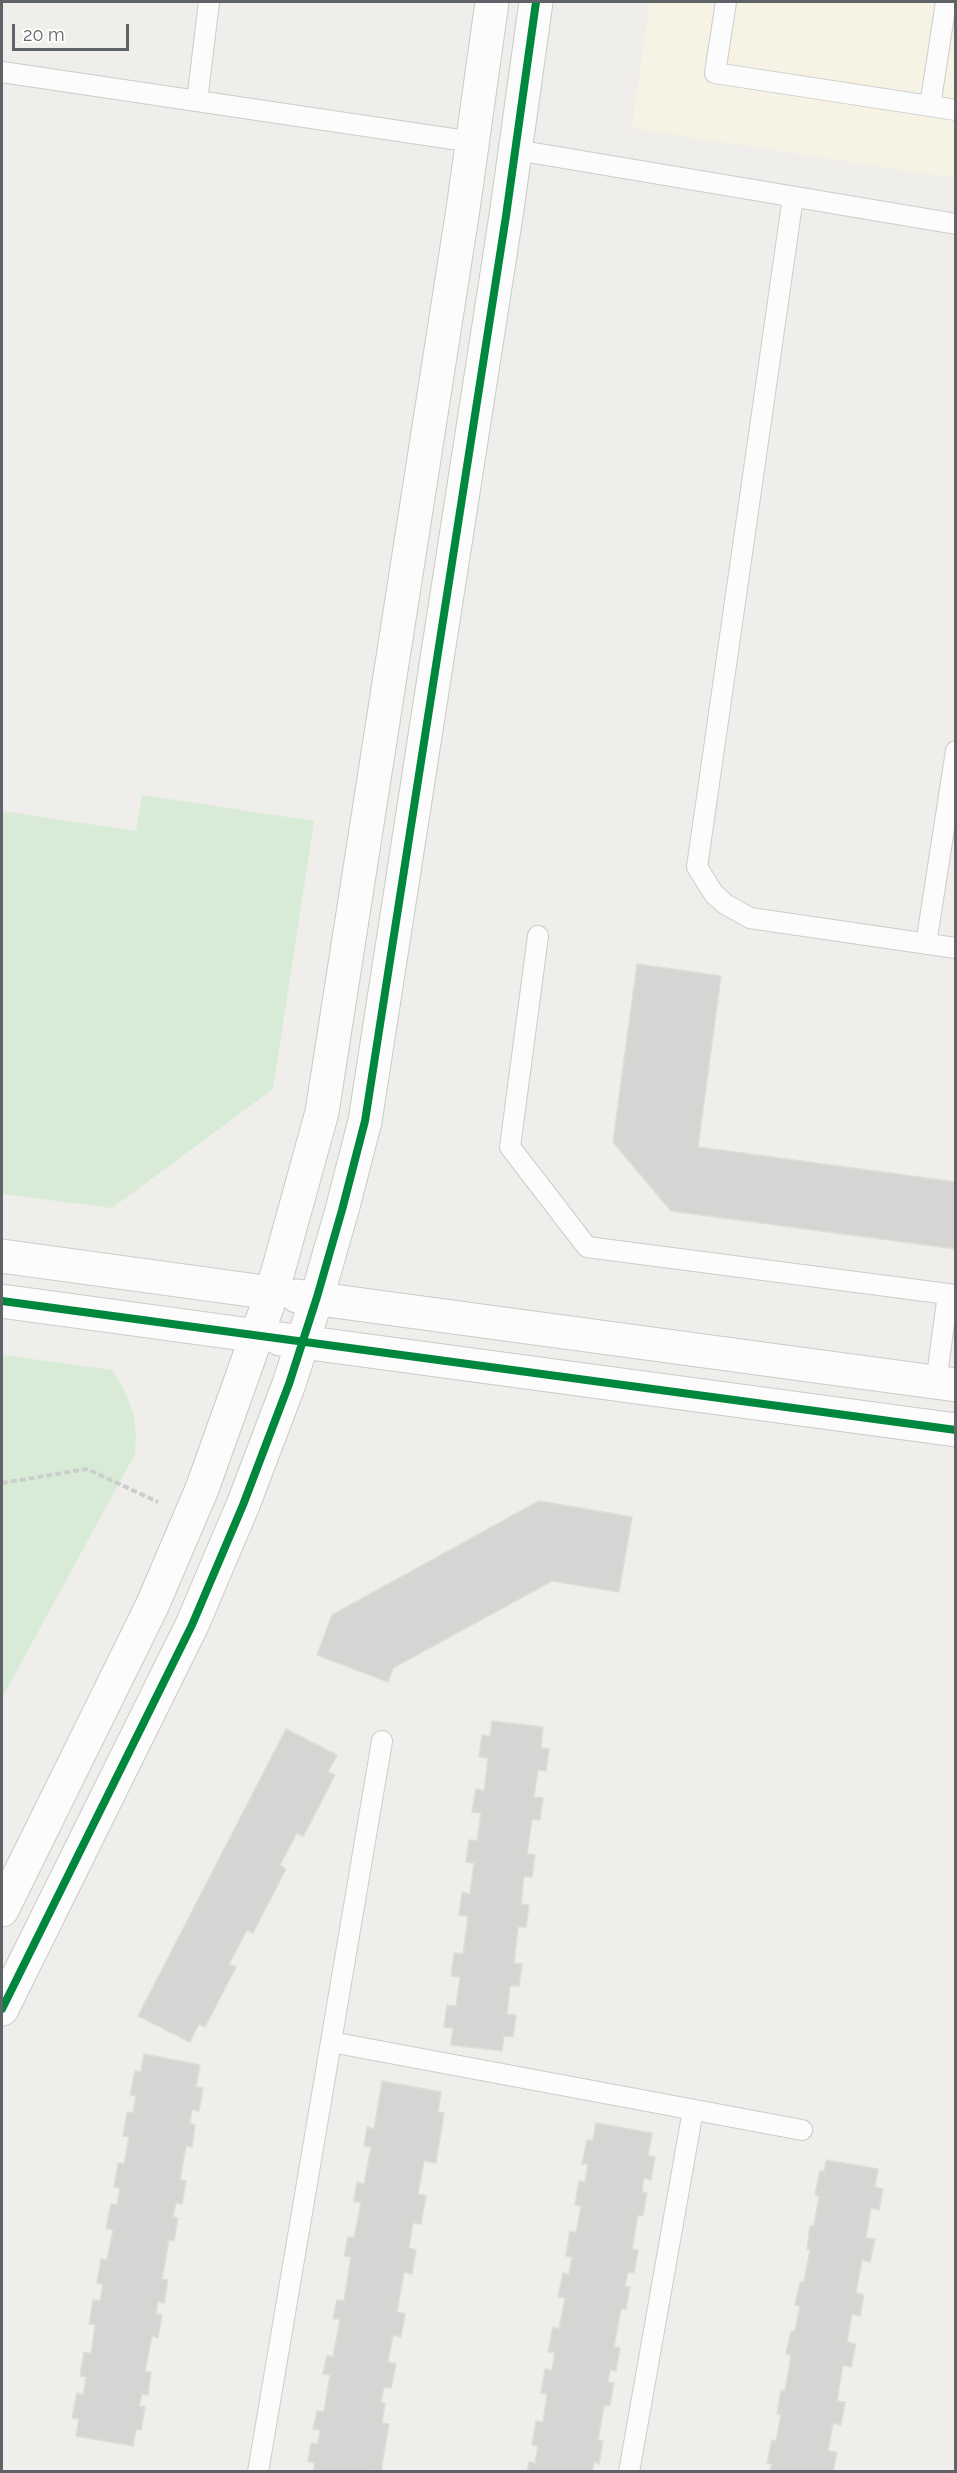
<!DOCTYPE html>
<html>
<head>
<meta charset="utf-8">
<style>
	body { margin:0 }
	#map { position:relative; width:957px; height:2473px; overflow:hidden; background:#efeeea; font-family:Raleway,sans-serif }
	canvas { display:block }
	.frame { position:absolute; inset:0; border:3px solid #5f6368; pointer-events:none }
	.scale { position:absolute; left:12px; top:24px; width:117px; height:27px; box-sizing:border-box; border:3px solid #5f6368; border-top:0; padding-left:8px; font-size:18px; line-height:21px; white-space:nowrap; color:#5f6368; -webkit-text-stroke:4px #fff; paint-order:stroke }
</style>
</head>
<body>
<div id="map">
<canvas width="957" height="2473"></canvas>
<div class="frame"></div>
<div class="scale">20 m</div>
</div>
<script>
const ctx = document.querySelector('canvas').getContext('2d');
ctx.lineJoin = 'round';
function paint(path, color) {
  ctx.fillStyle = color;
  ctx.fill(path, 'evenodd');
}
function shape(rows) {
  const path = new Path2D();
  for (const r of rows) {
    path.moveTo(r[0], r[1]);
    for (let i = 2; i < r.length; i += 2) path.lineTo(r[i], r[i + 1]);
  }
  return path;
}
function stroke(path, color, width, dash) {
  ctx.strokeStyle = color;
  ctx.lineWidth = width;
  ctx.lineCap = dash ? 'butt' : 'round';
  ctx.setLineDash(dash || []);
  ctx.stroke(path);
}
paint(shape([
	[650,2,955,2,955,178,632,128]
]), '#f7f3e4');
paint(shape([
	[142,795,314,821,273,1089,112,1208,2,1194,2,811,136,831],
	[2,1355,112,1370,125,1391,133,1413,136,1433,135,1454,2,1698]
]), '#d8ebd6');
const building = shape([
	[637,964,721,976,698,1147,956,1182,956,1249,671,1211,613,1142,637,964],
	[539,1501,632,1517,619,1592,552,1581,393,1668,388,1682,317,1655,332,1615,539,1501],
	[492,1721,543,1727,541,1748,549,1749,546,1771,538,1770,534,1797,543,1798,540,1820,532,1819,527,1854,535,1855,532,1877,524,1876,521,1904,529,1905,526,1927,518,1927,514,1963,522,1964,519,1986,510,1986,507,2014,516,2015,513,2037,504,2036,502,2051,451,2045,453,2028,444,2027,447,2005,456,2006,460,1977,451,1976,454,1953,463,1954,468,1916,459,1915,462,1892,470,1894,474,1863,466,1862,469,1840,477,1841,481,1813,472,1812,476,1789,484,1791,488,1758,479,1757,482,1735,490,1736,492,1721],
	[286,1729,337,1755,328,1772,335,1775,303,1837,297,1833,280,1865,286,1869,253,1933,247,1930,229,1964,236,1967,205,2027,199,2024,190,2042,138,2016,286,1729],
	[144,2054,200,2065,196,2087,203,2088,199,2111,192,2110,190,2123,195,2125,192,2147,186,2146,180,2180,186,2181,182,2204,176,2203,173,2217,178,2218,174,2241,169,2240,162,2279,168,2280,164,2303,158,2301,156,2314,162,2315,158,2338,152,2336,145,2371,151,2372,148,2395,142,2394,139,2406,145,2407,141,2430,136,2429,133,2446,76,2436,79,2419,72,2418,77,2393,83,2395,86,2377,80,2376,84,2352,91,2354,95,2325,89,2324,93,2300,100,2301,103,2284,97,2283,101,2259,107,2260,113,2230,106,2228,111,2204,117,2205,120,2188,114,2187,118,2163,124,2164,129,2137,123,2136,127,2112,133,2113,136,2096,130,2095,135,2071,141,2072,144,2054],
	[382,2081,441,2092,438,2112,444,2113,436,2163,424,2161,418,2194,426,2196,421,2224,413,2223,409,2248,416,2250,412,2274,404,2272,397,2312,405,2314,401,2337,393,2335,388,2362,396,2364,391,2388,384,2387,381,2402,385,2403,382,2423,389,2424,381,2471,369,2470,369,2472,313,2472,315,2463,308,2461,311,2443,318,2444,320,2430,313,2429,317,2411,324,2412,330,2375,323,2374,327,2355,333,2357,340,2319,333,2319,337,2300,344,2301,351,2257,344,2256,348,2237,354,2238,361,2203,354,2201,357,2182,364,2184,371,2147,364,2146,367,2127,374,2129,382,2081],
	[596,2123,652,2133,648,2155,655,2157,651,2180,644,2178,642,2192,647,2193,643,2216,638,2215,632,2249,638,2250,634,2273,628,2272,625,2286,630,2287,626,2309,621,2309,614,2347,620,2348,616,2371,610,2370,608,2382,614,2383,610,2406,604,2405,598,2440,603,2441,599,2464,594,2462,592,2472,527,2472,529,2462,535,2463,538,2446,532,2445,536,2421,543,2422,547,2394,541,2393,545,2369,552,2370,555,2352,548,2352,553,2327,559,2329,565,2298,558,2297,563,2273,569,2274,572,2257,566,2256,570,2231,576,2233,581,2206,575,2205,579,2181,585,2182,588,2164,582,2164,587,2140,593,2140,596,2123],
	[826,2160,878,2169,875,2187,883,2189,879,2210,871,2208,866,2238,875,2239,870,2262,862,2260,856,2293,864,2295,860,2316,852,2314,847,2342,856,2344,851,2367,843,2365,837,2401,845,2402,841,2425,833,2423,828,2451,837,2452,833,2472,770,2472,772,2464,767,2463,772,2440,776,2441,781,2414,777,2414,781,2390,785,2391,791,2355,786,2354,791,2331,795,2331,800,2306,795,2305,800,2282,804,2282,810,2250,807,2249,810,2226,814,2226,819,2196,815,2195,820,2171,824,2172,826,2160]
]);
paint(building, '#d6d5d3');
stroke(building, '#deddd9', 1.5);
const lane = shape([
	[726,2,715,73,956,110],
	[2,72,473,142],
	[197,101,209,2],
	[930,106,946,2],
	[516,150,956,224],
	[793,197,697,867,714,894,725,904,750,918,956,948],
	[538,936,510,1147,587,1247,956,1295],
	[926,944,956,751],
	[936,1383,948,1294],
	[331,2042,802,2130],
	[258,2472,382,1741],
	[629,2472,693,2110]
]);
const street = shape([
	[2,1256,272,1293],
	[2,1301,258,1336]
]);
const secondary = shape([
	[297,1296,956,1385],
	[280,1339,956,1430],
	[2,1910,152,1606,202,1489,272,1293,322,1112,463,209,492,2],
	[2,2009,192,1625,243,1505,289,1384,317,1297,342,1210,365,1121,506,216,536,2]
]);
stroke(lane, '#cbcccc', 22);
stroke(street, '#cbcccc', 35);
stroke(secondary, '#cacacb', 35);
stroke(shape([
	[2,1483,87,1469,158,1502]
]), '#cacfcc', 4, [6, 3]);
stroke(lane, '#fdfcfc', 20);
stroke(street, '#fdfcfc', 33);
stroke(secondary, '#fdfcfc', 33);
stroke(shape([
	[2,1301,956,1430],
	[2,2009,192,1625,243,1505,289,1384,317,1297,342,1210,365,1121,506,216,536,2]
]), '#00873e', 8);
</script>
</body>
</html>
